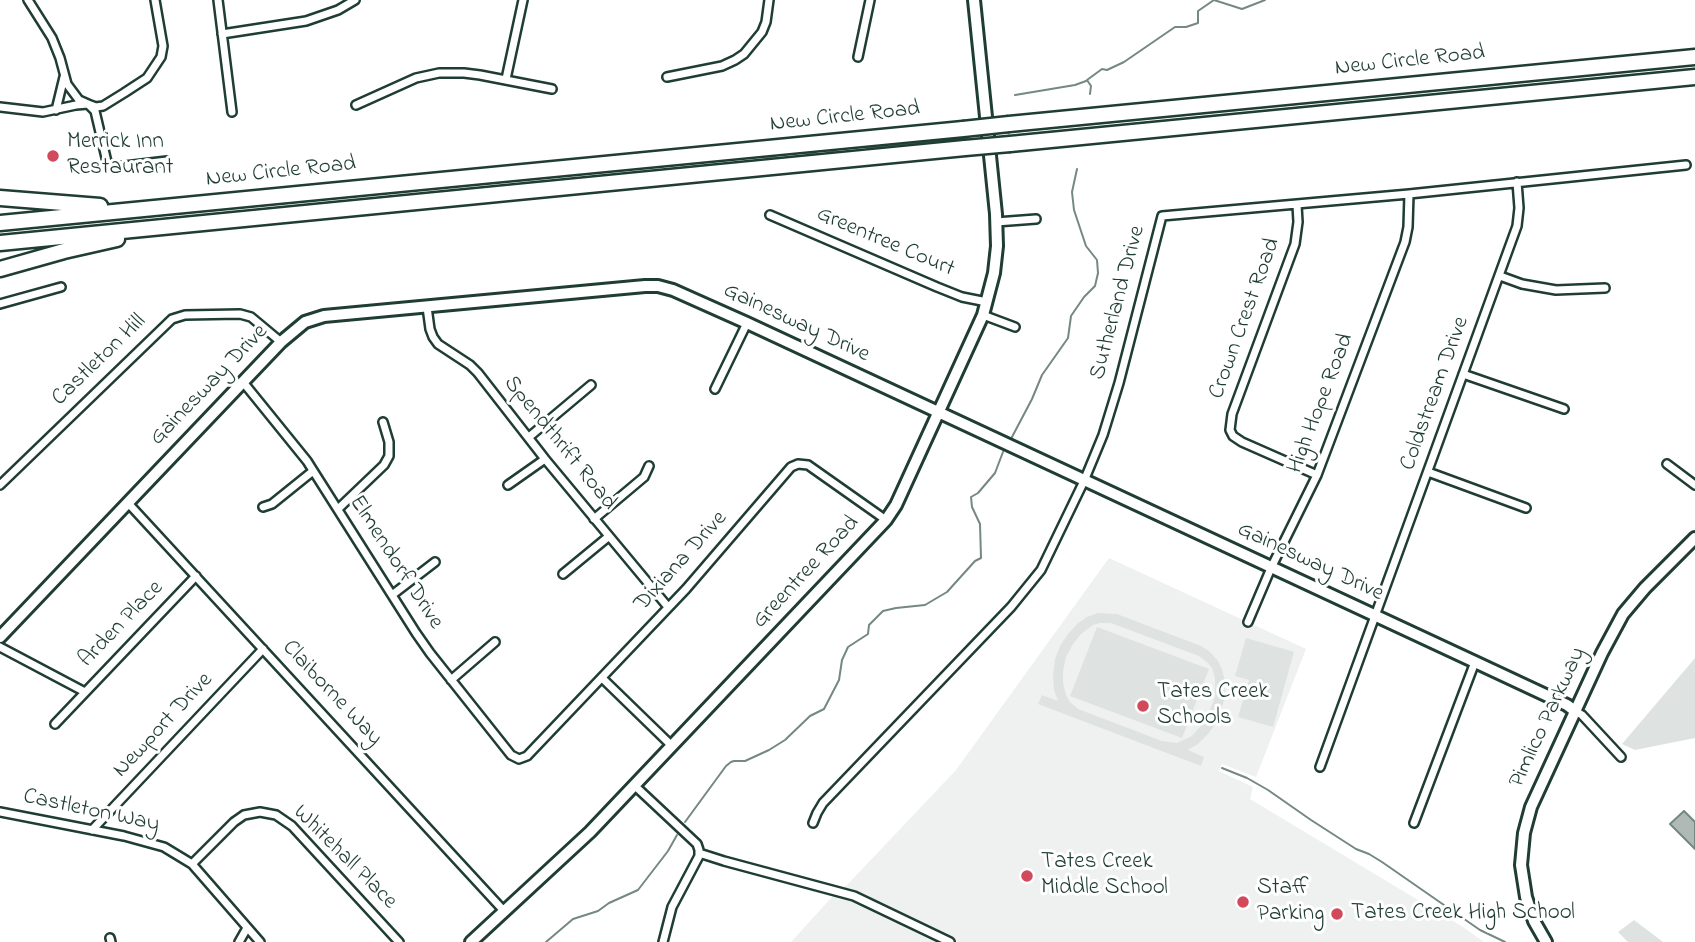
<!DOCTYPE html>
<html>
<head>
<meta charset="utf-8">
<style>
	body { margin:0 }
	canvas { display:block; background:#fff }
</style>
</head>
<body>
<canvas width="1695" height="942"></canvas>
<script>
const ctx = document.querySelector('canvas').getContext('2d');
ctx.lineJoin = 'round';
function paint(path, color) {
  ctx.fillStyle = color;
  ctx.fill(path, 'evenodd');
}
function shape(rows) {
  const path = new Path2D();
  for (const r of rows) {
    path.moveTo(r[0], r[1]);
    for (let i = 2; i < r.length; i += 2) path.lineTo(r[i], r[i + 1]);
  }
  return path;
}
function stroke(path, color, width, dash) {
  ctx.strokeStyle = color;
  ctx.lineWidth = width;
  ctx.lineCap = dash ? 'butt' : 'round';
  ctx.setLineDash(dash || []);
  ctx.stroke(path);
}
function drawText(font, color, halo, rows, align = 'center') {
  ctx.font = font + ' "Indie Flower",sans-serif';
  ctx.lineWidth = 6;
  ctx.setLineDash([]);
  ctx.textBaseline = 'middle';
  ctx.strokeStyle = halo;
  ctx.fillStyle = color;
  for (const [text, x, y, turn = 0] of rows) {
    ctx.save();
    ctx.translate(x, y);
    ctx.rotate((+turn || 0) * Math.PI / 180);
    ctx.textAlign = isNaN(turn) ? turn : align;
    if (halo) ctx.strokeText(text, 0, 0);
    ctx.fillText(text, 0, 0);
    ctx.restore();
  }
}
paint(shape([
	[1109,558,1306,649,1256,777,1222,764,1219,771,1253,787,1250,799,1463,927,1484,942,791,942,832,897,848,884,956,770]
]), '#eef1f0');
paint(shape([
	[1098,613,1117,614,1201,646,1209,651,1218,661,1222,669,1225,681,1224,701,1217,722,1208,734,1198,744,1188,750,1204,757,1201,766,1038,704,1042,695,1058,701,1054,690,1053,675,1055,659,1060,646,1068,634,1077,624,1087,617],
	[1100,623,1111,623,1199,656,1207,662,1212,668,1215,678,1215,697,1206,720,1192,736,1177,743,1162,741,1078,709,1070,702,1066,695,1063,683,1063,671,1066,657,1073,644,1081,634,1093,625],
	[1097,627,1209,669,1182,738,1070,696],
	[1246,638,1294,652,1273,727,1238,717,1249,680,1235,676],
	[1695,658,1695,738,1635,750,1622,744],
	[1634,920,1663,942,1628,942,1618,932]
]), '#dee3e2');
const water = shape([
	[1684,811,1695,822,1695,849,1670,824,1684,811]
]);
paint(water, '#afbab7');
stroke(water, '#758883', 2);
stroke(shape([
	[1090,94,1091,86,1087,80,1102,69,1107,70,1124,62,1175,27,1186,27,1198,23,1198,11,1214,0,1242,9,1265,0],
	[1015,95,1075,85,1086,81],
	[1012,437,1032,399,1042,375,1068,338,1071,316,1084,297,1095,286,1098,273,1097,260,1086,246,1074,210,1072,192,1077,169],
	[1222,768,1247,778,1268,790,1311,820,1356,849,1369,854,1382,862,1480,930,1505,942],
	[685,822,726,766,731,762,734,761,745,761,769,750,785,740,810,716,824,709,839,680,842,660,848,647,868,634,869,625,883,611,896,608,925,605,947,592,975,561,981,558,980,524,972,507,971,497,978,493,995,473,1003,452],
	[546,942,573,919,598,911,609,903,638,890,668,851,677,835]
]), '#758883', 2);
const street = shape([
	[28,0,52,38,60,58,67,84,79,100,88,104,95,111,107,162,116,167,167,161],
	[218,0,232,112],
	[222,34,306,21,338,10,355,0],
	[858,57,870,0],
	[667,77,722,66,735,60,744,54,762,32,766,22,769,0],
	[506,79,523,0],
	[356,105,416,78,439,73,464,73,480,75,552,89],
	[0,107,43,112,76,105,88,104,96,107,103,106,124,93,147,78,161,57,163,46,155,0],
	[56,110,64,77],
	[1297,205,1298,222,1295,244,1232,414,1230,430,1233,436,1242,442,1317,475],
	[770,215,937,287,962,297,987,302],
	[996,222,1036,219],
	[1500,276,1522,284,1556,290,1605,288],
	[0,304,61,287],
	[427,307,430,329,433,337,438,344,470,365,478,373,545,459,668,607],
	[983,315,1015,327],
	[1463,374,1564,409],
	[243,382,307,461,416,633,430,653,511,755,519,759,527,756,686,589,791,467,798,464,808,465,886,520],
	[715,389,747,323],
	[529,437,591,385],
	[1667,464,1695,485],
	[1428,472,1526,508],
	[0,485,172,319,185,315,240,314,251,317,281,342],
	[508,485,545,459],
	[128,503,504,911],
	[263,507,272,504,313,471],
	[338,509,384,465,389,456,389,442,383,422],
	[594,519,644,477,649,466],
	[563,574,608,537],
	[392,595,435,562],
	[1248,622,1271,568,1317,475,1405,242,1408,227,1409,194],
	[0,647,85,692],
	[602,678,672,746],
	[451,680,495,642],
	[1575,711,1582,715,1621,757],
	[55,724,196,576],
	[1320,767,1517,226,1519,208,1517,182],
	[634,785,697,844,699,850,699,856,672,907,663,942],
	[0,812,124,836,164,847,192,864,260,942],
	[813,823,817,813,823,803,1011,607,1041,570,1084,481,1103,435,1119,383,1162,216,1409,194,1686,165],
	[1414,823,1475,662],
	[92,830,263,649],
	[699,853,724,861,854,896,950,942],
	[192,864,234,822,244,815,260,812,276,815,292,826,399,942],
	[110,938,111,942],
	[239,942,247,928]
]);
const secondary = shape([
	[0,637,281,342,305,322,324,316,645,286,658,286,673,290,747,323,1475,662,1567,705,1575,711],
	[471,942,590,832,886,520,896,505,983,315,994,273,997,246,996,214,974,0],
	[1546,942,1534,921,1526,897,1521,865,1524,833,1531,807,1602,653,1623,614,1645,588,1695,538]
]);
const highway = shape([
	[1009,124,1695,57],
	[1010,144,1695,77],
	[0,198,100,206],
	[0,223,963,129],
	[0,243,965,148],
	[0,269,64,251,117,239]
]);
stroke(street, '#1f3d34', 12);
stroke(secondary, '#1f3d34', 16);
stroke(highway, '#1f3d34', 19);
stroke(street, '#fff', 7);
stroke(secondary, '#fff', 10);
stroke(highway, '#fff', 14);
const highwayBridge = shape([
	[963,129,1009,124],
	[965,148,1010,144]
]);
stroke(highwayBridge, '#1f3d34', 19, []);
stroke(highwayBridge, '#fff', 14);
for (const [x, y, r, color] of [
	[53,156,7,"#d1495b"],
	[1143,706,7,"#d1495b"],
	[1027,876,7,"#d1495b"],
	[1243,902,7,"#d1495b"],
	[1337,914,7,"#d1495b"]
]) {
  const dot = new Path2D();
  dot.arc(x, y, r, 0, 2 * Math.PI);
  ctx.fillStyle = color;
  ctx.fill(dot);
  stroke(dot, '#fff', 2.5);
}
drawText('23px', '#1f3d34', '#fff', [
	["New Circle Road",1410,62,-6],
	["New Circle Road",845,118,-6],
	["New Circle Road",281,173,-6],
	["Greentree Court",885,243,23],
	["Sutherland Drive",1119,303,-75],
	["Crown Crest Road",1246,319,-70],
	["Gainesway Drive",796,324,25],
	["Castleton Hill",100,361,-44],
	["Gainesway Drive",210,386,-46],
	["Coldstream Drive",1436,394,-70],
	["High Hope Road",1322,404,-69],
	["Spendthrift Road",559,444,51],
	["Dixiana Drive",682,562,-48],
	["Elmendorf Drive",395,563,57],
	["Gainesway Drive",1310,563,25],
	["Greentree Road",807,573,-47],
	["Arden Place",122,625,-46],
	["Claiborne Way",331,694,47],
	["Pimlico Parkway",1549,718,-65],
	["Newport Drive",164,726,-47],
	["Castleton Way",91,812,12],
	["Whitehall Place",344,858,45]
]);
drawText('23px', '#1f3d34', '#fff', [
	["Merrick Inn",67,143],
	["Restaurant",67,169],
	["Tates Creek",1157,693],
	["Schools",1157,719],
	["Tates Creek",1041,863],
	["Middle School",1041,889],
	["Staff",1257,889],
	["Parking",1257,915],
	["Tates Creek High School",1351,914]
], 'left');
</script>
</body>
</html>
